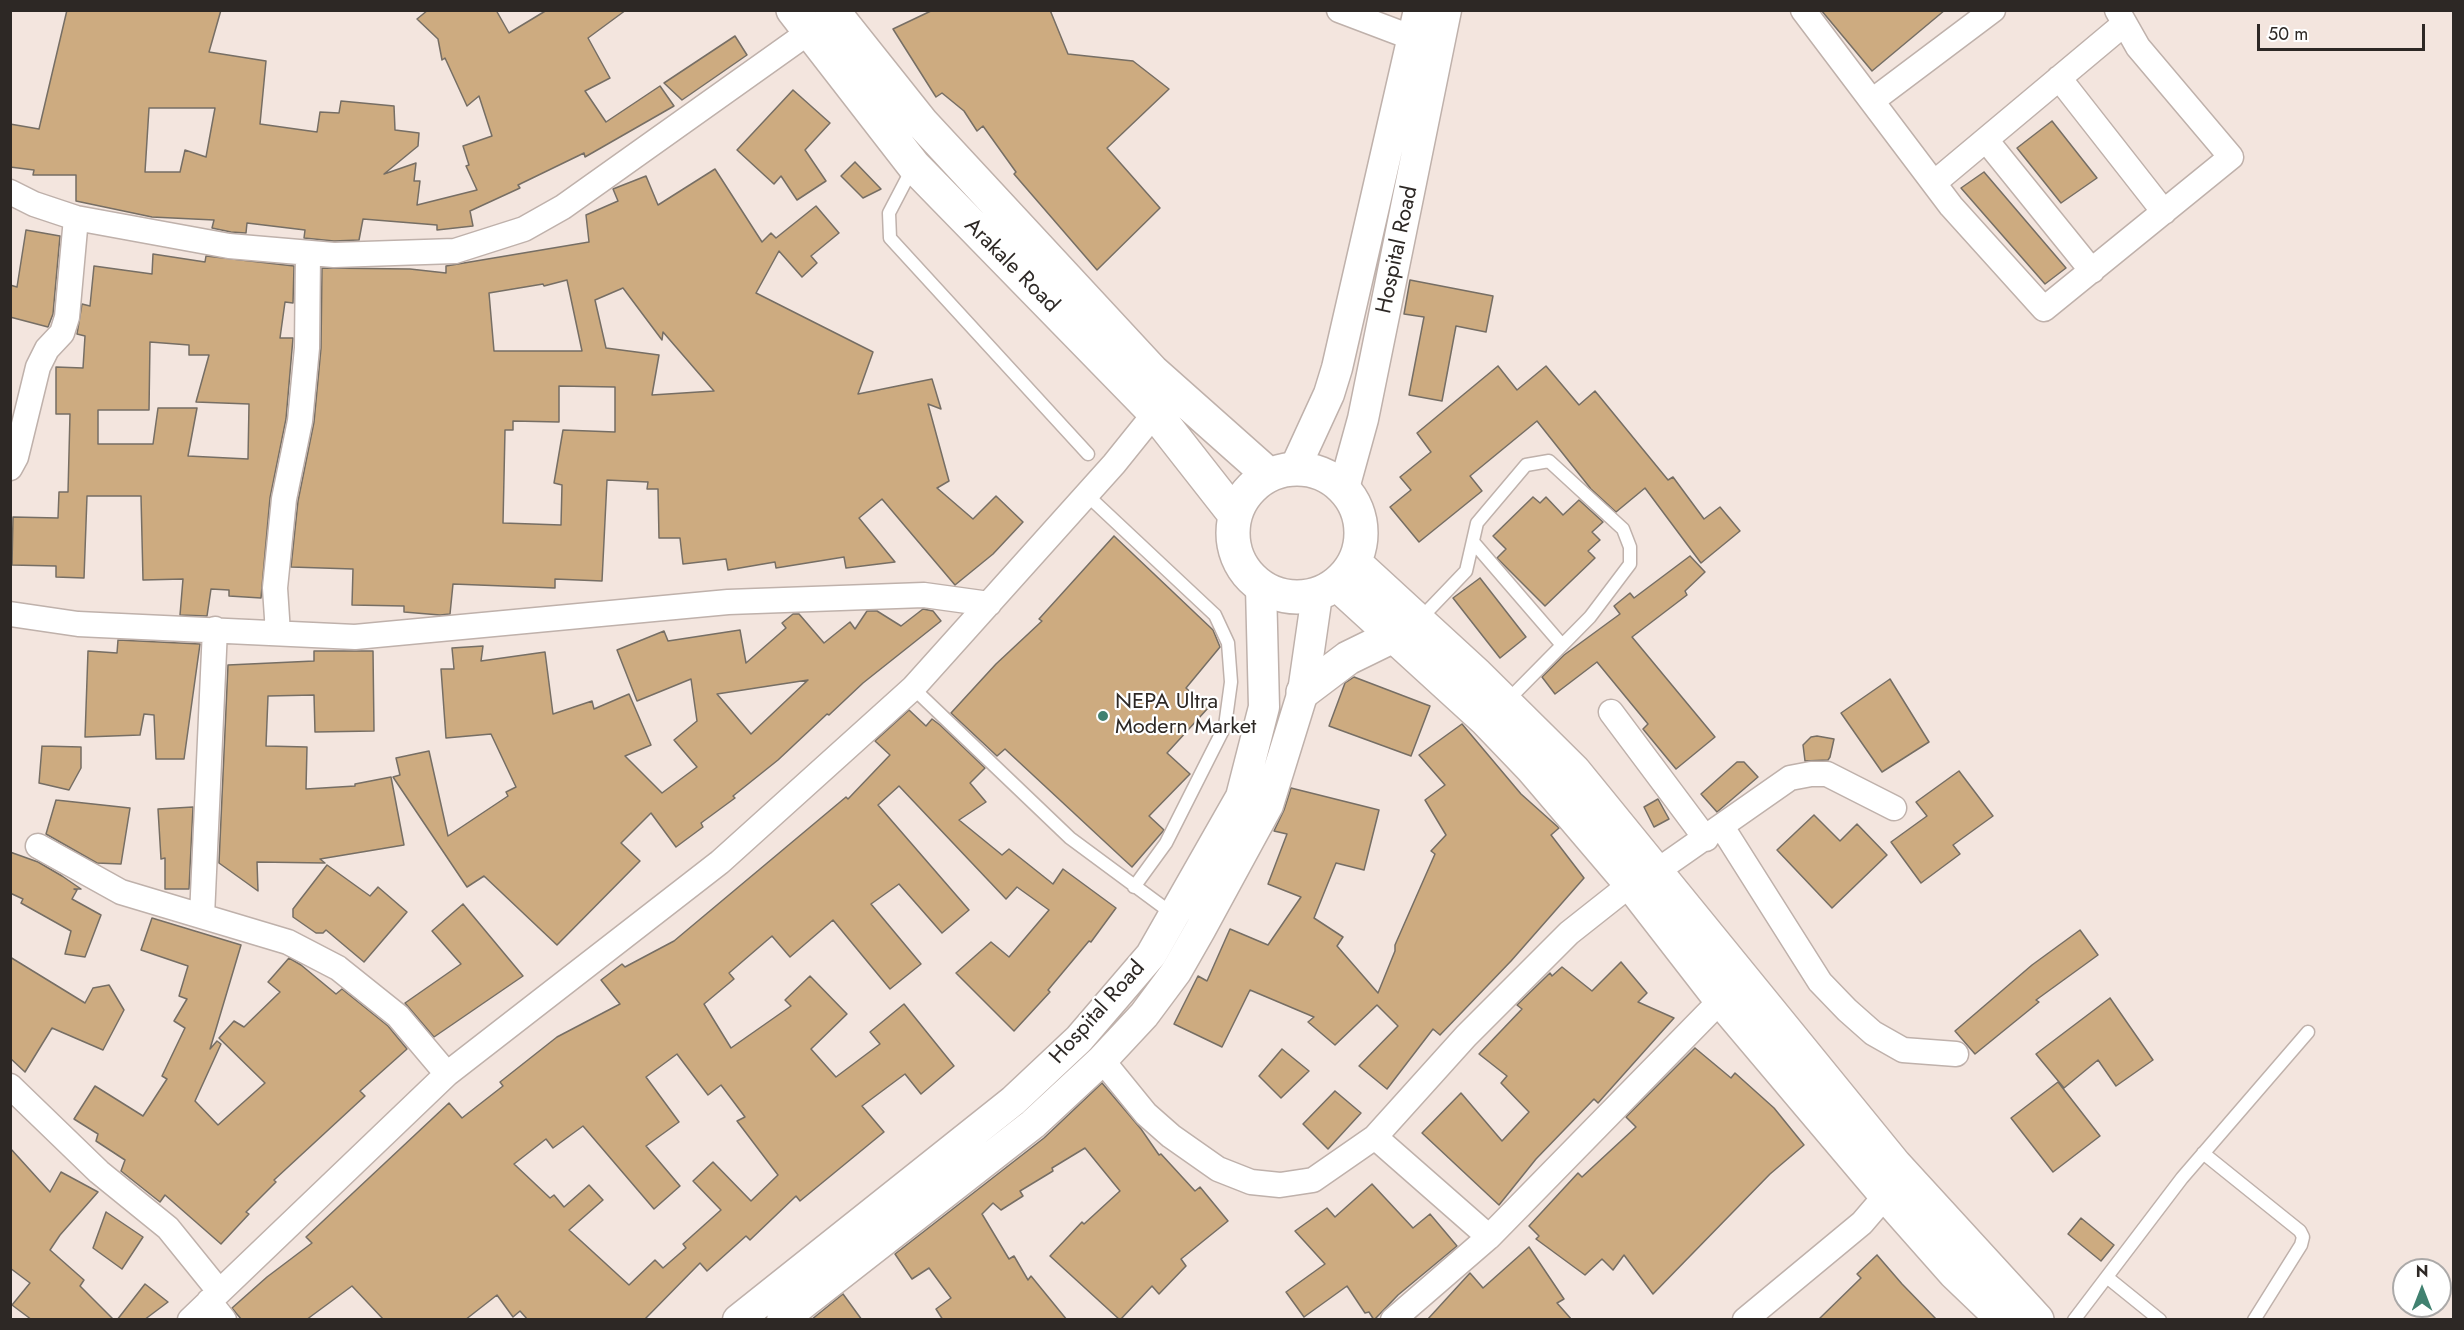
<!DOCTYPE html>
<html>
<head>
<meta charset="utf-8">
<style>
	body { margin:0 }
	#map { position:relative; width:2464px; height:1330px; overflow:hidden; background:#f3e5de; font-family:Jost,sans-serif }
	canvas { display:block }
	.frame { position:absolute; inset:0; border:12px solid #2d2825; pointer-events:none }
	.north { position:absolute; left:2392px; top:1258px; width:60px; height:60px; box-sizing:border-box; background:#fff; border:2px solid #aba9a8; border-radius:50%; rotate:0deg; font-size:16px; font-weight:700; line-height:24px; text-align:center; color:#2d2825 }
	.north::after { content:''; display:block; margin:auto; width:21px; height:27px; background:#418170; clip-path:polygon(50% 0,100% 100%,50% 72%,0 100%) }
	.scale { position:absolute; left:2257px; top:24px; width:168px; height:27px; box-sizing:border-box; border:3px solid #2d2825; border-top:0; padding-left:8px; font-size:18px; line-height:21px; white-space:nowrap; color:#2d2825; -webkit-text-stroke:4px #fff; paint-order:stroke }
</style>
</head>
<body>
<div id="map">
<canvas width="2464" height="1330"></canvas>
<div class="frame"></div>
<div class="north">N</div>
<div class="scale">50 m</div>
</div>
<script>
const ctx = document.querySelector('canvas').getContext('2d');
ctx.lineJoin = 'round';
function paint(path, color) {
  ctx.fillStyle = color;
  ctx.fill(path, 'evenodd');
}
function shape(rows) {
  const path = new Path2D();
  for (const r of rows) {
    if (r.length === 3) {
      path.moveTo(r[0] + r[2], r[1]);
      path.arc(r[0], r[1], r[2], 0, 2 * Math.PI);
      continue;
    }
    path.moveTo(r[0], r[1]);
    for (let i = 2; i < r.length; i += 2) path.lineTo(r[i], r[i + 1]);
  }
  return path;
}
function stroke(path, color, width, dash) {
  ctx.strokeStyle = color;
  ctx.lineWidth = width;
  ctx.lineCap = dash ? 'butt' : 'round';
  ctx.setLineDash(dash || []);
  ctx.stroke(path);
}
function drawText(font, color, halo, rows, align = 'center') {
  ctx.font = font + ' Jost,sans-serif';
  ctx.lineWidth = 4.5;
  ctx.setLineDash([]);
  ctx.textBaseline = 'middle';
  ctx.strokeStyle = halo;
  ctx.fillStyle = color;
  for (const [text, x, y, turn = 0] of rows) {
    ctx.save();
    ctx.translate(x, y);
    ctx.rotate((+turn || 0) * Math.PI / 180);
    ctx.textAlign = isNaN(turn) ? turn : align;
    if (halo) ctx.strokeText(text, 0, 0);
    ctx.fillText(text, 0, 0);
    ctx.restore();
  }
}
const building = shape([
	[67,10,221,10,209,52,266,61,260,124,317,132,320,112,339,113,341,101,394,106,395,130,419,133,418,146,384,174,416,163,414,181,420,181,417,205,477,190,466,166,469,165,463,146,492,136,479,96,467,106,445,58,442,60,438,39,417,19,428,10,496,10,509,33,547,10,626,10,588,38,610,78,585,91,606,122,660,86,674,106,585,157,584,153,518,185,520,188,470,211,473,226,437,230,437,225,363,219,359,240,334,241,304,238,305,230,247,223,246,233,231,232,212,228,214,220,152,217,76,201,76,175,33,175,34,170,10,167,10,124,39,129,67,10],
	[149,108,215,108,206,157,185,150,180,172,145,172,149,108],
	[933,10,1050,10,1068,54,1133,61,1169,89,1107,148,1160,208,1097,270,1014,174,1016,172,983,126,977,131,964,111,942,93,936,97,893,29,933,10],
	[1821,10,1945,10,1872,71,1821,10],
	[735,36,747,55,682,100,664,83,735,36],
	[793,90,830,123,805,150,826,181,797,200,781,176,774,184,737,150,793,90],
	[2052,121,2097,178,2061,203,2017,148,2052,121],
	[855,162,881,189,863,198,841,176,855,162],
	[715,169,762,242,771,233,776,238,816,206,839,233,811,256,817,263,802,277,779,251,756,293,873,352,858,394,932,379,941,409,928,404,949,481,937,488,973,519,996,496,1023,522,993,554,955,585,882,499,859,518,895,562,846,568,844,557,776,568,775,562,728,570,726,559,683,564,680,538,659,538,658,489,647,489,648,482,607,480,602,581,555,579,555,588,453,584,450,614,440,615,404,612,404,606,352,605,353,569,291,567,298,501,314,422,321,348,322,268,410,269,446,273,446,266,589,242,586,215,618,201,613,189,646,176,658,205,715,169],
	[567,280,582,351,494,351,489,293,543,284,544,286,567,280],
	[623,288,662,340,663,332,714,391,652,395,659,355,606,348,595,300,623,288],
	[559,386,615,387,615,432,563,430,554,483,562,485,561,525,503,523,505,430,513,430,513,421,559,422,559,386],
	[1984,172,2066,268,2045,284,1961,188,1984,172],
	[26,230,60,236,53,314,48,327,10,317,10,285,17,287,26,230],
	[153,254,205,262,206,256,294,266,293,303,285,302,280,338,293,338,286,419,270,498,261,598,229,596,229,590,211,589,207,616,180,615,183,579,143,580,141,496,87,496,84,578,56,577,56,566,12,565,13,517,58,518,59,492,68,492,70,414,56,414,56,367,83,368,85,336,77,334,82,304,90,306,94,266,152,274,153,254],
	[150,342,189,345,189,355,209,355,196,402,249,404,248,459,188,456,197,408,158,408,153,444,98,444,98,410,149,410,150,342],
	[1410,280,1493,296,1486,332,1456,326,1442,401,1409,395,1424,317,1404,314,1410,280],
	[1498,366,1517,390,1546,366,1579,405,1595,391,1668,480,1673,477,1704,519,1720,507,1740,531,1701,563,1645,488,1616,512,1591,489,1537,421,1470,476,1482,491,1419,542,1390,507,1411,490,1400,477,1431,452,1417,433,1498,366],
	[1533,497,1540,503,1546,497,1563,515,1579,500,1603,522,1592,532,1600,540,1588,551,1595,558,1545,606,1497,558,1506,549,1493,536,1533,497],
	[1114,536,1213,630,1220,647,1186,688,1208,708,1167,753,1190,774,1149,816,1164,830,1132,867,1005,749,997,756,951,713,996,664,1042,621,1039,619,1114,536],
	[1690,556,1705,572,1685,591,1687,595,1632,637,1715,737,1676,769,1643,729,1648,724,1597,662,1555,694,1542,677,1564,655,1620,614,1614,606,1630,593,1634,598,1690,556],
	[1480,578,1526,637,1500,658,1453,598,1480,578],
	[923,609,933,611,941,621,863,683,829,715,827,714,778,760,733,796,735,798,701,823,703,827,676,847,651,813,621,843,640,861,557,945,484,876,467,887,393,777,400,775,396,758,429,751,448,836,508,796,506,792,516,787,491,734,446,738,441,669,454,669,452,648,483,646,481,661,545,652,553,714,592,701,594,709,629,694,651,745,625,756,662,793,697,767,674,740,697,721,691,679,637,701,617,650,664,631,668,641,740,630,746,663,786,628,782,623,793,614,799,614,824,643,850,622,855,629,867,611,877,611,901,626,923,609],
	[808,680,751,734,717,694,808,680],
	[118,640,200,644,184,759,156,759,154,715,144,714,140,735,85,737,88,651,117,653,118,640],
	[314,651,373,651,374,731,315,732,314,695,268,696,266,746,307,747,306,789,355,786,355,784,391,777,404,845,320,859,325,863,257,862,258,891,219,863,228,665,314,661,314,651],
	[1354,677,1430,706,1411,756,1329,726,1345,683,1354,677],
	[1890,679,1929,742,1882,772,1841,713,1890,679],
	[909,710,926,726,932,719,940,725,985,768,970,783,986,802,959,820,1002,855,1009,849,1053,884,1063,869,1116,908,1091,942,1089,941,1048,990,1050,992,1014,1031,956,973,991,942,1009,957,1049,910,1017,887,1006,899,899,786,878,805,969,910,942,933,899,884,871,904,921,964,890,989,833,920,790,957,772,936,729,973,734,979,704,1004,731,1048,791,1006,785,1000,810,976,847,1014,811,1049,836,1077,880,1044,870,1032,904,1004,954,1066,921,1094,905,1074,862,1106,884,1132,800,1201,796,1196,750,1240,746,1236,707,1271,700,1263,644,1320,528,1320,520,1311,513,1317,497,1295,465,1320,384,1320,352,1286,306,1320,242,1320,236,1313,232,1308,267,1277,312,1243,306,1237,449,1103,462,1118,503,1086,500,1082,557,1037,620,1004,601,980,622,964,625,967,674,941,846,797,848,799,890,755,875,741,909,710],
	[677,1054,708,1095,721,1085,745,1117,737,1121,778,1175,751,1201,713,1162,693,1181,721,1210,683,1244,686,1248,663,1268,655,1260,629,1285,569,1230,603,1200,589,1185,564,1207,554,1195,550,1198,514,1164,546,1139,553,1148,583,1126,654,1209,680,1186,646,1146,679,1122,646,1077,677,1054],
	[1462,724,1521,794,1559,828,1551,835,1584,878,1511,961,1440,1035,1433,1029,1387,1089,1359,1066,1398,1026,1377,1005,1335,1045,1308,1022,1314,1017,1250,990,1222,1047,1174,1024,1198,976,1207,981,1230,929,1268,945,1301,897,1268,884,1287,834,1274,831,1284,810,1291,788,1379,810,1364,870,1336,863,1314,918,1343,937,1337,946,1378,993,1395,951,1395,945,1435,854,1431,851,1446,835,1425,800,1445,785,1419,755,1462,724],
	[1817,736,1834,739,1830,757,1828,760,1805,761,1803,745,1811,737,1817,736],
	[42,746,81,747,81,768,69,790,39,783,42,746],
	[1737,762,1744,762,1758,777,1717,812,1701,794,1737,762],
	[1959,771,1993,816,1953,845,1960,854,1921,883,1891,842,1927,816,1916,802,1959,771],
	[1658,799,1669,819,1654,827,1644,807,1658,799],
	[56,800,130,808,121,864,97,863,46,834,56,800],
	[193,807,189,889,165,889,165,858,161,859,158,809,193,807],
	[1814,815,1840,841,1857,824,1887,855,1832,908,1777,850,1814,815],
	[10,852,38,862,62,876,81,889,74,889,77,890,72,899,101,915,85,957,65,954,71,931,21,903,23,899,10,893,10,852],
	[327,865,370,896,378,887,407,912,364,962,326,930,323,933,316,933,293,917,293,909,327,865],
	[463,904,523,976,434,1037,405,1003,461,964,432,931,463,904],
	[152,918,241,945,210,1049,217,1041,221,1044,195,1101,218,1125,265,1083,219,1038,234,1021,244,1027,280,992,268,982,289,958,301,965,336,994,342,989,388,1026,407,1049,360,1091,365,1096,274,1180,276,1182,246,1212,249,1214,221,1244,165,1195,160,1202,121,1171,125,1160,96,1141,98,1134,74,1119,95,1086,143,1116,167,1079,162,1076,185,1028,174,1021,187,999,179,996,188,966,141,950,152,918],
	[2080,930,2098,955,2036,1000,2039,1002,1975,1054,1955,1031,2032,965,2080,930],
	[10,957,85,1003,93,988,109,985,124,1010,103,1050,52,1028,25,1072,10,1058,10,957],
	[1621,962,1647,993,1638,1002,1674,1018,1598,1103,1594,1099,1536,1159,1499,1205,1422,1133,1461,1093,1502,1141,1529,1112,1501,1083,1507,1076,1479,1054,1522,1009,1517,1005,1550,973,1552,976,1562,967,1592,991,1621,962],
	[2110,998,2153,1060,2116,1086,2098,1060,2064,1088,2036,1054,2110,998],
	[1695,1048,1731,1078,1735,1073,1774,1108,1804,1145,1770,1174,1653,1294,1624,1255,1613,1270,1602,1259,1585,1275,1536,1239,1539,1236,1529,1226,1578,1173,1582,1177,1636,1127,1626,1117,1695,1048],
	[1282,1049,1309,1071,1281,1098,1259,1076,1282,1049],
	[2058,1082,2100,1136,2053,1172,2011,1118,2058,1082],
	[1102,1083,1141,1129,1159,1155,1161,1154,1195,1191,1200,1187,1228,1221,1181,1259,1186,1266,1159,1294,1152,1286,1120,1320,1050,1256,1082,1222,1084,1224,1120,1191,1085,1148,1052,1168,1053,1171,1020,1191,1023,1196,1001,1210,993,1203,982,1214,1009,1259,1014,1256,1028,1280,1031,1276,1067,1320,943,1320,936,1309,951,1298,929,1268,912,1279,895,1254,1044,1138,1102,1083],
	[1335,1091,1361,1113,1328,1149,1303,1124,1335,1091],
	[10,1148,50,1192,61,1172,98,1192,60,1235,50,1250,84,1280,80,1286,114,1320,32,1320,12,1305,30,1283,10,1268,10,1148],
	[1372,1184,1413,1228,1430,1214,1457,1246,1398,1295,1374,1320,1369,1312,1365,1313,1347,1286,1304,1317,1286,1292,1325,1264,1295,1231,1327,1208,1335,1217,1372,1184],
	[106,1212,143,1237,122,1269,93,1248,106,1212],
	[2081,1218,2114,1245,2101,1261,2068,1234,2081,1218],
	[1529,1247,1564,1299,1557,1303,1572,1320,1427,1320,1470,1273,1483,1288,1529,1247],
	[1877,1255,1902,1284,1937,1320,1818,1320,1861,1278,1857,1274,1877,1255],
	[145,1284,168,1302,144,1320,117,1320,145,1284],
	[843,1294,862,1320,811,1320,843,1294]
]);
paint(building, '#cdab80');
stroke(building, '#766e64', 1.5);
const service = shape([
	[913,167,889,213,890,238,1088,454],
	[1087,495,1215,615,1228,643,1231,682,1225,726,1166,843,1134,887],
	[1474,543,1562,645],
	[1420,619,1466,571,1477,523,1526,465,1549,461,1623,529,1630,547,1630,564,1590,617,1507,701],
	[913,688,1070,838,1174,915],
	[2203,1153,2300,1231,2303,1237,2301,1245,2254,1320],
	[2108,1278,2160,1320],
	[2074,1320,2182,1178,2308,1032]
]);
const minor = shape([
	[1339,10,1413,38],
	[1803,10,1951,206,2044,309,2231,157,2138,47,2117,10],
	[2059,78,2164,212],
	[1872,101,1993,10],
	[1986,140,2092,271],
	[1934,183,2124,24],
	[10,192,34,204,76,218,229,246,334,255,455,251,524,229,563,207,809,32],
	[10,468,16,457,38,367,47,349,62,333,67,317,76,218],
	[10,614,78,624,355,637,728,602,924,595,989,604],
	[278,633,275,588,284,499,300,421,307,348,308,253],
	[1611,712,1706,839],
	[1722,827,1820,982,1847,1010,1873,1033,1903,1050,1956,1054],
	[38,846,121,892,288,942,338,968,398,1016,447,1074],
	[1657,871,1790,778,1811,774,1827,774,1894,808],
	[202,916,215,629],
	[1102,1060,1146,1114,1171,1136,1218,1169,1251,1182,1280,1185,1313,1180,1375,1137,1466,1036,1569,933,1631,884],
	[10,1086,99,1172,168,1228,219,1291],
	[1375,1137,1489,1237],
	[209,1301,224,1320],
	[190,1320,447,1074,720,862,913,688,1114,464,1155,413],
	[1393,1320,1489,1237,1721,1000],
	[1745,1320,1862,1223,1886,1195]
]);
const tertiary = shape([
	[1295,468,1329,394,1337,368,1419,10],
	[1344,488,1363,419,1446,10],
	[738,1320,1013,1101,1079,1039,1151,955,1241,797,1264,707,1261,587],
	[782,1320,1033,1124,1102,1060,1144,1015,1176,972,1200,930,1268,805,1303,692,1317,595]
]);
const secondary = shape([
	[793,10,914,166,1155,413,1235,515],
	[832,10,922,123,1152,371,1269,475],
	[1297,533,64],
	[1355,563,1477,675,1574,771,1895,1165,2037,1320],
	[1337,584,1486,720,1532,768,1631,884,1721,1000,1886,1195,1955,1273,2004,1320],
	[1303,692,1348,658,1393,636]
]);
stroke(service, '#bfb1ab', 15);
stroke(minor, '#bfb1ab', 27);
stroke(tertiary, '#bfb1ab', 33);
stroke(secondary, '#bfb1ab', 36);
stroke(service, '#fff', 12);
stroke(minor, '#fff', 24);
stroke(tertiary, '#fff', 30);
stroke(secondary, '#fff', 33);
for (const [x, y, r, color] of [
	[1103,716,6,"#418170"]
]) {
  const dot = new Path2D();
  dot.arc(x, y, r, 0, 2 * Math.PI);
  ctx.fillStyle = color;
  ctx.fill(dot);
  stroke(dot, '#fff', 2);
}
drawText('22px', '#2d2825', '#fff', [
	["Hospital Road",1398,250,-78],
	["Arakale Road",1011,266,45],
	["Hospital Road",1098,1013,-48]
]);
drawText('22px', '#2d2825', '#fff', [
	["NEPA Ultra",1115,703],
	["Modern Market",1115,728]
], 'left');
</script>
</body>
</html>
